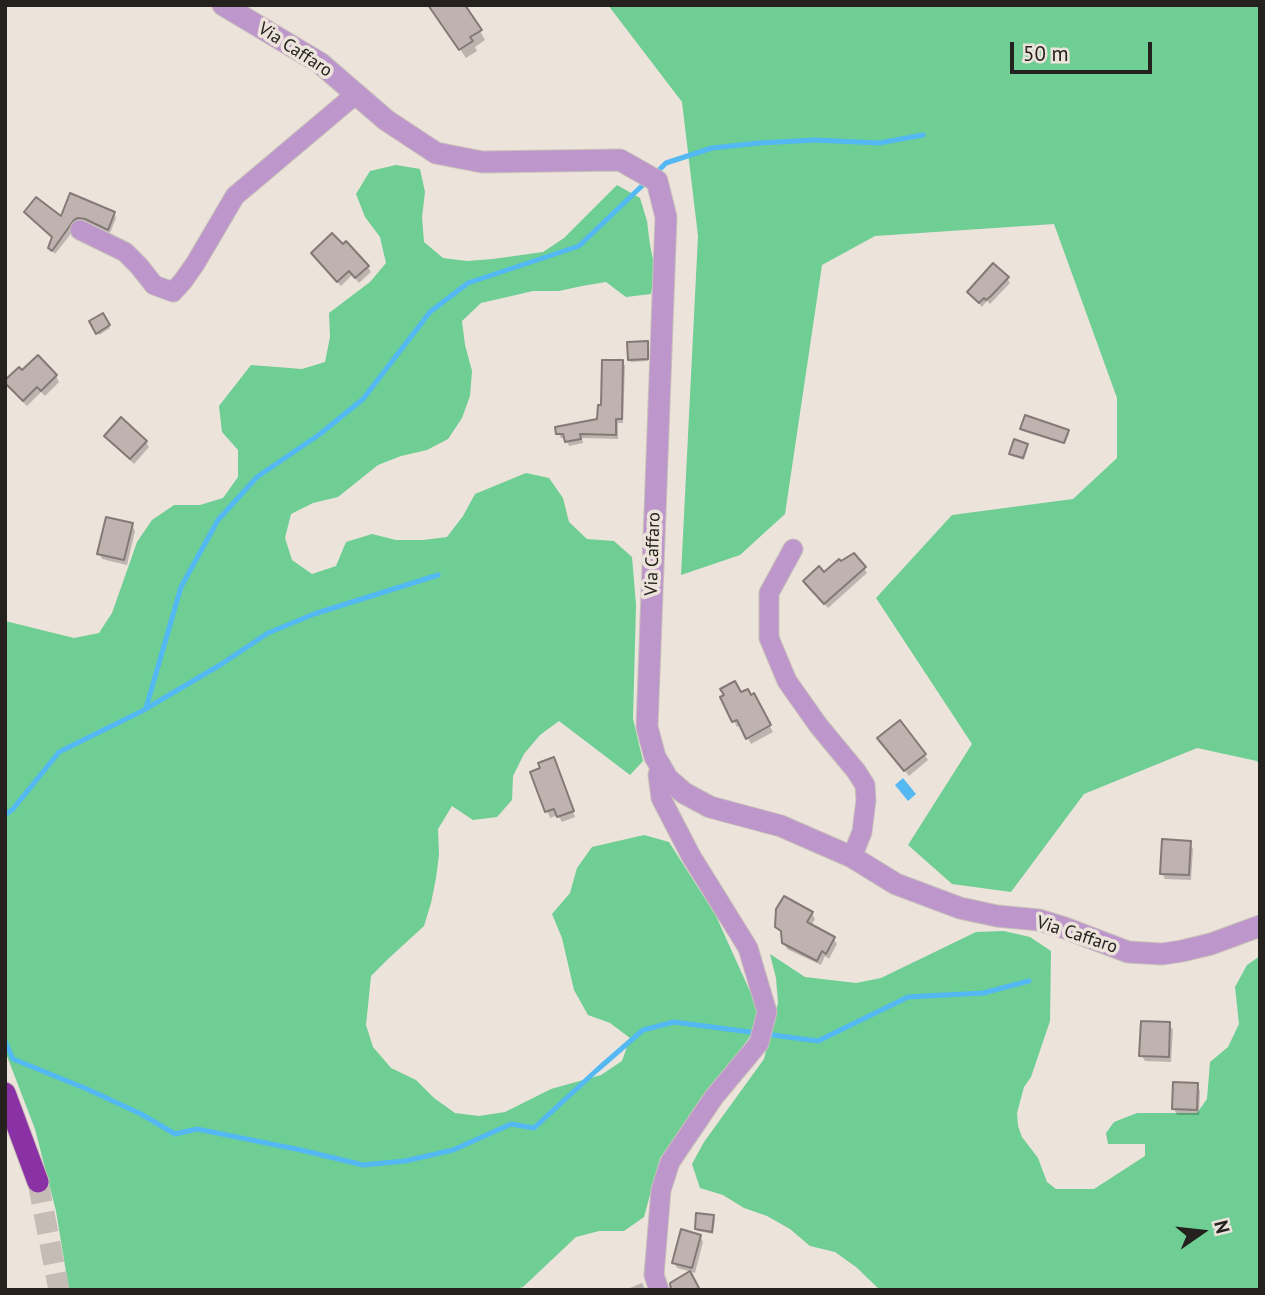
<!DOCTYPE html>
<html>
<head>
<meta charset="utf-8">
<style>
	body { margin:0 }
	#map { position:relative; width:1265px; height:1295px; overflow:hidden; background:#ece3db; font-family:"PT Sans",sans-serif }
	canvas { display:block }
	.frame { position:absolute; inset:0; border:7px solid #24211e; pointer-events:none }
	.north { position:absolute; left:1167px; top:1197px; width:70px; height:70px; -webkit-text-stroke:5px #ece3db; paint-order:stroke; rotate:76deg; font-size:19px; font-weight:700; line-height:28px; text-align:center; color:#24211e }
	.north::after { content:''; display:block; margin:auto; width:24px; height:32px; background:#24211e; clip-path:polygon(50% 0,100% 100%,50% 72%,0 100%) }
	.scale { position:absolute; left:1010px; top:42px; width:142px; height:32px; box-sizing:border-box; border:4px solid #24211e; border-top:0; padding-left:9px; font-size:21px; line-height:24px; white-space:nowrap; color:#24211e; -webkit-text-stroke:5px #ece3db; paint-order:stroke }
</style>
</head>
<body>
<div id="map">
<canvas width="1265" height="1295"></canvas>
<div class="frame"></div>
<div class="north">N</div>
<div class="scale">50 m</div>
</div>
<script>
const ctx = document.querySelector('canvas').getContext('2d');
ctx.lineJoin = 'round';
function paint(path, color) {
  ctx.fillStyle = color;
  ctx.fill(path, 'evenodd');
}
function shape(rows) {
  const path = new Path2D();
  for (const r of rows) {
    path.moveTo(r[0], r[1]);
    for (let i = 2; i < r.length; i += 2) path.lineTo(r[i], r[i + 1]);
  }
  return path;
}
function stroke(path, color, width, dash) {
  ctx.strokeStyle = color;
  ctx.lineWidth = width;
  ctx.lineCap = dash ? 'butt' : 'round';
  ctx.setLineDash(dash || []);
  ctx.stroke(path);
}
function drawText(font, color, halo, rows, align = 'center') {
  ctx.font = font + ' "PT Sans",sans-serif';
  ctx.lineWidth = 7;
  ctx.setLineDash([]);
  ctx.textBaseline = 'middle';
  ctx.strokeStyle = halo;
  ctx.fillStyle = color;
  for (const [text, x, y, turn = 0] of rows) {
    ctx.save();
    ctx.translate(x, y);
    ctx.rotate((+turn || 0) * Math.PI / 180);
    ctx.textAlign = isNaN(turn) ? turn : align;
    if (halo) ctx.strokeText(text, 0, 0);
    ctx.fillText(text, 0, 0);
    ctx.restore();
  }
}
paint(shape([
	[608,5,1260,5,1260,767,1257,761,1197,748,1084,794,1011,892,952,884,908,845,972,744,876,598,952,515,1073,499,1117,458,1117,398,1054,224,875,236,822,265,785,514,740,555,681,575,698,236,682,102],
	[396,165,420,169,425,192,422,217,424,242,443,258,467,261,493,259,543,252,564,238,617,185,640,198,647,221,650,245,655,269,651,294,626,297,606,282,582,286,559,291,533,291,481,303,462,321,465,345,472,371,470,396,462,418,448,439,427,450,401,456,378,465,338,497,313,503,291,514,285,538,292,560,312,574,336,566,346,542,372,534,396,540,423,540,447,537,463,516,475,494,526,473,549,478,563,498,569,522,587,539,614,541,632,557,636,605,633,719,643,761,630,775,559,721,540,735,524,754,513,776,512,800,497,817,473,820,452,806,438,829,439,855,436,878,431,903,424,926,388,959,371,976,366,1025,373,1047,391,1068,416,1080,434,1098,455,1113,479,1116,505,1112,551,1089,601,1075,622,1061,630,1038,610,1023,588,1015,574,990,562,938,552,914,570,893,577,868,592,847,644,835,669,842,716,916,758,1009,752,1034,660,1158,644,1217,624,1231,599,1231,576,1237,523,1287,513,1290,69,1290,56,1211,35,1129,5,1051,5,621,74,638,99,633,112,613,137,542,152,520,174,505,200,505,223,498,238,477,238,450,222,432,219,406,251,365,302,369,325,362,330,337,329,313,370,282,386,263,380,237,365,217,356,194,370,171],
	[1004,931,1030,937,1051,951,1050,1021,1031,1077,1024,1087,1017,1113,1018,1126,1022,1137,1038,1158,1047,1182,1056,1189,1094,1189,1145,1156,1145,1144,1108,1144,1106,1133,1114,1122,1137,1113,1197,1113,1207,1099,1210,1062,1228,1047,1239,1024,1235,987,1247,965,1260,956,1260,1290,880,1290,856,1267,835,1252,810,1246,790,1229,767,1216,744,1208,723,1195,700,1188,692,1164,704,1142,764,1059,778,1003,776,978,770,954,805,977,856,983,881,978,976,932]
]), '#6ece93');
paint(shape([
	[903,778,916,794,908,801,895,785]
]), '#54b8f3');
paint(shape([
	[439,19,480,31,485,40,475,47,477,51,466,58],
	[26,212,61,219,114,213,116,218,110,233,89,223,80,222,71,229,70,235,55,254,50,248,54,238,28,216],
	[316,258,368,267,371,272,359,283,352,275,341,286],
	[1007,278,1010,283,990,304,987,301,982,307,969,293],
	[102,315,110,328,99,335,91,322],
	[647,343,648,361,631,362,629,360],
	[622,362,625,366,623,423,618,423,618,439,582,438,583,443,569,446,566,438,561,438,558,433,599,420,603,407],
	[56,376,59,382,45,396,41,392,27,406,9,388,6,382],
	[1022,429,1067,432,1069,434,1065,444,1024,431],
	[106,436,146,442,149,447,134,464,110,442],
	[1027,445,1028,447,1024,460,1012,456,1011,454],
	[132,525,135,531,127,565,102,559,99,553],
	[864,568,867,573,828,608,808,586,824,574],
	[741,694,753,696,773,732,751,744,741,725,737,727,722,698],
	[883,744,925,755,928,760,909,776],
	[557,765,575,817,562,822,558,815,550,818,533,773],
	[1189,843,1193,849,1191,880,1165,879,1162,873],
	[812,913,815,919,811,926,834,939,837,944,829,959,825,956,821,965,787,949,784,942,783,935,776,927],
	[1169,1024,1173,1030,1171,1062,1145,1061,1141,1055],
	[1197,1085,1200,1091,1199,1115,1177,1115,1174,1109],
	[713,1217,715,1219,713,1234,698,1231,696,1229],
	[700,1236,703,1242,695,1273,677,1268,674,1262],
	[642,1283,646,1290,625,1290]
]), '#0003');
stroke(shape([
	[655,174,666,163,712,148,759,143,815,140,879,143,923,135],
	[146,708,181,587,218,520,257,477,320,434,363,399,430,312,468,283,579,246,647,181],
	[5,815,13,809,59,752,142,711,220,665,268,633,314,614,438,575],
	[5,1041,13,1059,87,1089,141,1114,175,1134,197,1129,301,1150,363,1165,405,1161,453,1150,511,1124,534,1128,597,1070,643,1030,674,1022,818,1041,908,997,983,993,1029,981]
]), '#54b8f3', 5);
const building = shape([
	[428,5,465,5,482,30,470,37,473,41,459,50,428,5],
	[70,193,115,212,108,230,85,219,78,218,74,220,52,251,48,248,52,237,24,212,36,197,61,216,70,193],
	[332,233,343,244,346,241,369,266,355,278,349,271,337,282,311,253,332,233],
	[993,263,1009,277,991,296,986,300,984,298,979,303,967,292,993,263],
	[103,313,110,325,96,334,89,321,103,313],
	[648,341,648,359,628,360,627,342,648,341],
	[38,355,57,375,41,391,37,387,23,401,5,383,5,380,19,367,22,370,38,355],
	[602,360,623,360,622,419,616,419,616,435,580,434,581,439,565,442,563,434,556,434,555,427,597,419,598,405,601,405,602,360],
	[1025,415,1069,430,1064,443,1020,429,1025,415],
	[121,417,147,441,130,459,104,436,121,417],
	[1014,439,1028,444,1023,458,1009,454,1014,439],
	[106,517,133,523,124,560,97,554,106,517],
	[854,553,866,567,824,604,803,581,819,566,824,572,839,559,841,561,854,553],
	[735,681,741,692,748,689,751,695,754,693,771,725,746,739,737,720,732,722,720,697,724,695,720,689,735,681],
	[900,720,926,754,904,771,877,738,900,720],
	[554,757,574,811,557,817,554,809,545,812,530,772,540,768,538,763,554,757],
	[1162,839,1191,841,1189,875,1160,874,1162,839],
	[784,896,813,912,807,922,835,937,826,954,822,951,817,961,782,943,781,931,775,927,776,909,784,896],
	[1141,1021,1170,1022,1169,1057,1139,1056,1141,1021],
	[1173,1082,1198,1083,1197,1110,1172,1109,1173,1082],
	[696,1213,714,1215,712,1232,695,1229,696,1213],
	[681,1229,701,1235,692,1268,672,1263,681,1229],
	[690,1271,700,1290,671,1290,670,1283,690,1271]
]);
paint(building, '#bfb3b0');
stroke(building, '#847976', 2);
stroke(shape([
	[38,1182,59,1290]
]), '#c4bcb5', 21, [21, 10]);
const minor = shape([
	[80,230,125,252,139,266,154,285,173,292,183,281,195,264,235,196,356,94],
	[793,549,769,593,769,638,787,681,818,725,856,771,865,785,866,800,862,832,852,857],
	[659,1290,654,1275,661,1190,670,1162,714,1097,759,1043,767,1012,748,948,691,856,661,798,658,775,661,765]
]);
const tertiary = shape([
	[223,5,320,63,386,120,436,153,482,162,620,160,657,181,666,217,647,727,655,757,668,779,684,793,710,807,781,826,852,857,896,884,960,908,997,916,1039,920,1065,928,1128,952,1162,954,1182,951,1211,944,1260,926]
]);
const motorway = shape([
	[5,1093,38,1182]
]);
stroke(minor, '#c8c0b9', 21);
stroke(tertiary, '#c8c0b9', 23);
stroke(motorway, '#c8c0b9', 23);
stroke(minor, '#bd97cb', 19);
stroke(tertiary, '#bd97cb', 21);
stroke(motorway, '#8a32a5', 21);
drawText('18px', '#24211e', '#ece3db', [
	["Via Caffaro",295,50,33],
	["Via Caffaro",653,554,-88],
	["Via Caffaro",1077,935,18]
]);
</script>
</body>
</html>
